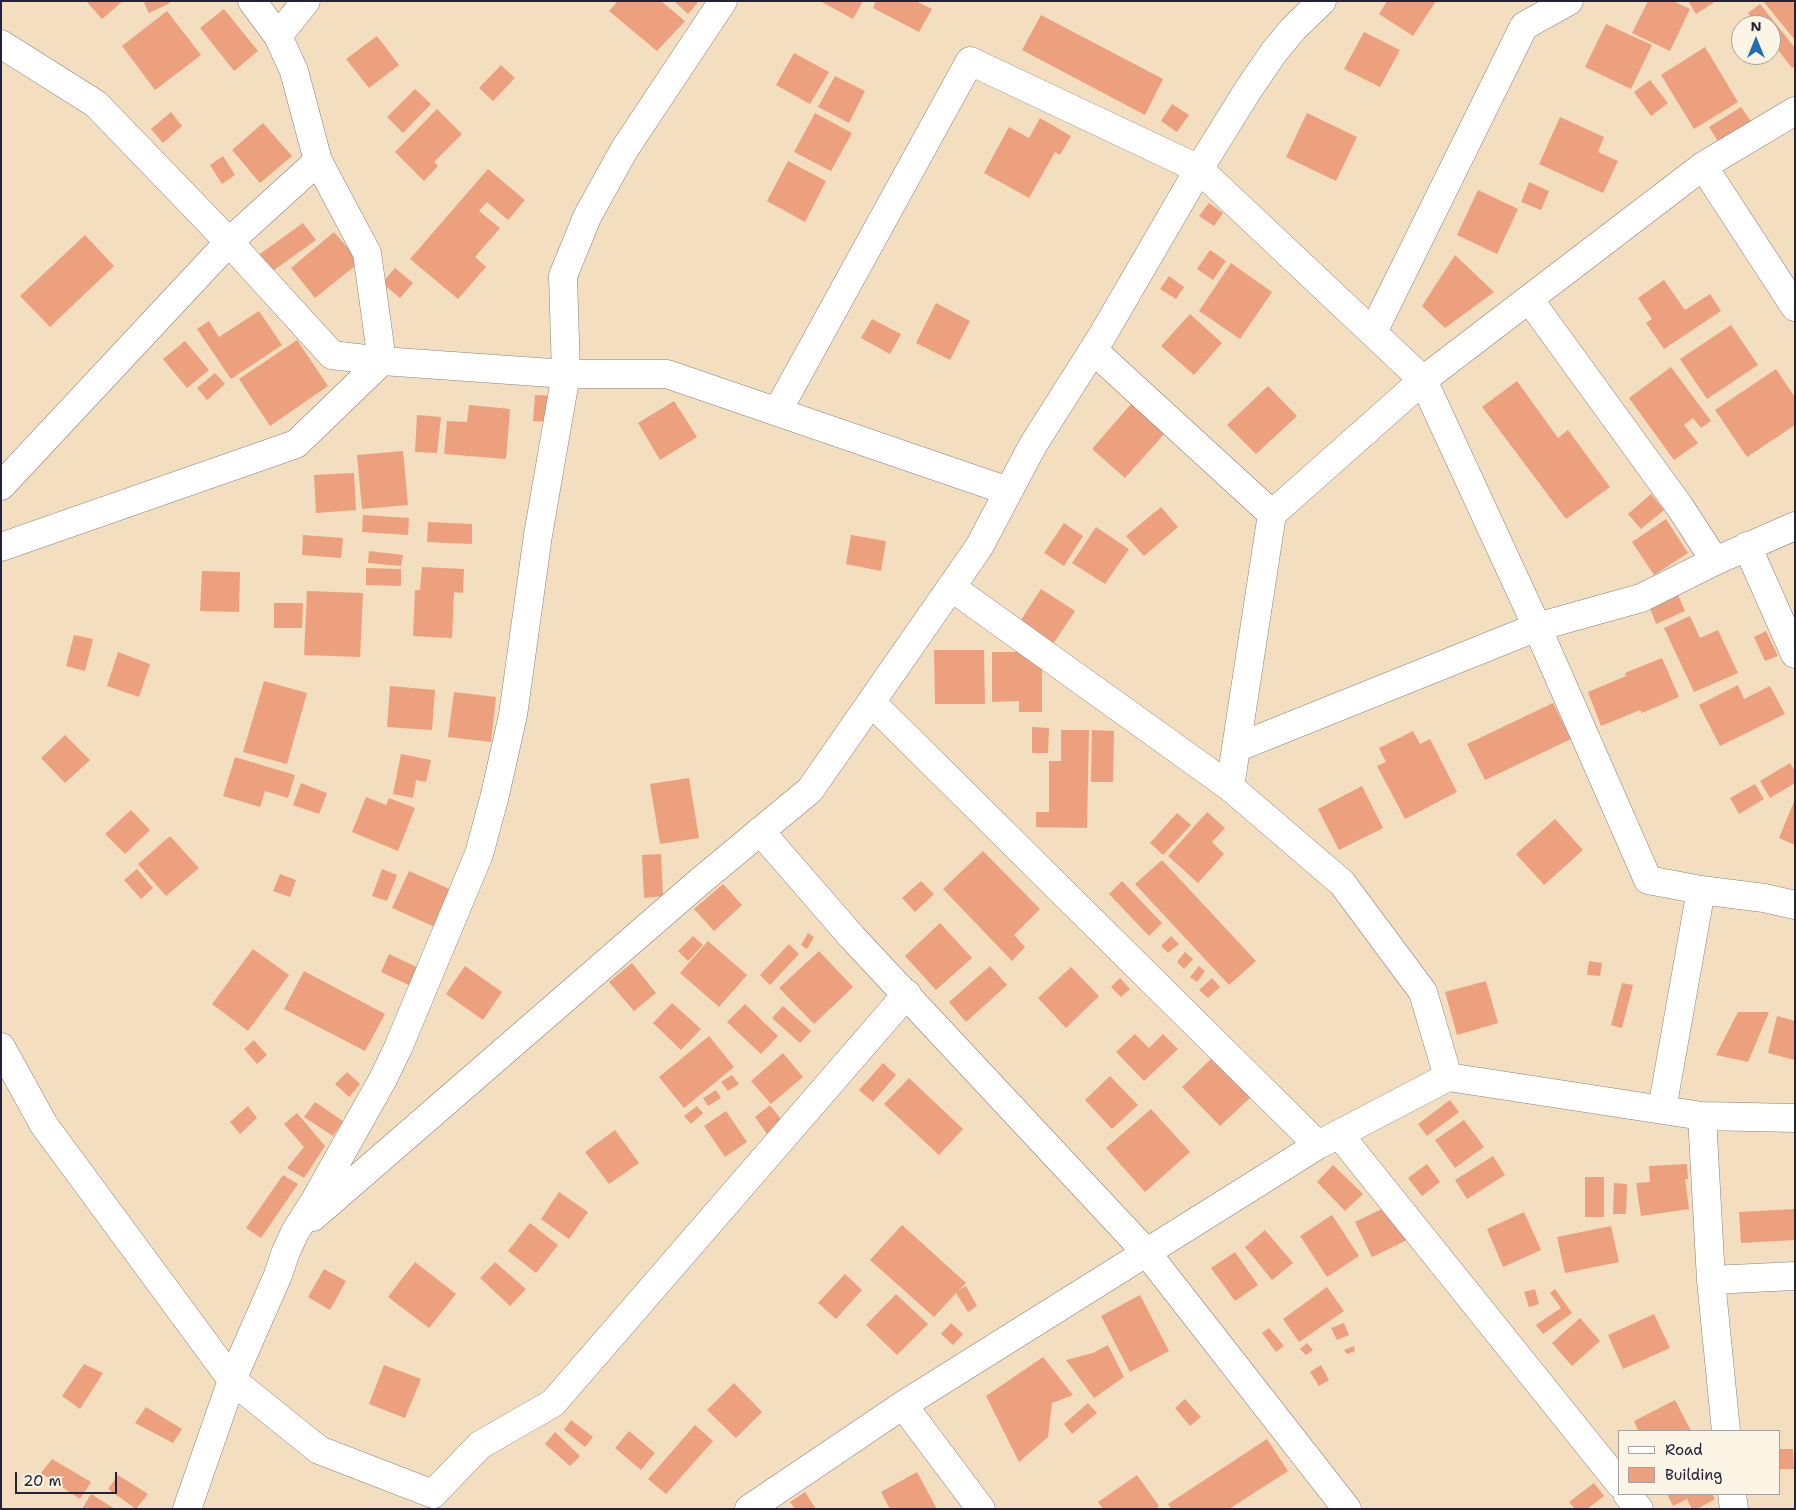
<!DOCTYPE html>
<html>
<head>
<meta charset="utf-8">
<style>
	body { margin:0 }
	#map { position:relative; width:1796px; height:1510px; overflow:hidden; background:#f3dec0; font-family:"Shantell Sans",sans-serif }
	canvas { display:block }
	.frame { position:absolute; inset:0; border:2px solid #22223b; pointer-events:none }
	.legend { position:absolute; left:1618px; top:1430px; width:162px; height:65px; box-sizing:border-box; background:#fcf5e5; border:1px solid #a5a1a1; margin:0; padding:6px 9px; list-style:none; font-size:15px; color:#22223b }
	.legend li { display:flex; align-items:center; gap:10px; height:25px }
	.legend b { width:25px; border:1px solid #a5a1a1 }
	.north { position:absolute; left:1731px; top:15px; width:50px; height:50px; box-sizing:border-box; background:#fcf5e5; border:1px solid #a5a1a1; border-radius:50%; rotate:0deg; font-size:14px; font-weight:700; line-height:20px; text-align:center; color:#22223b }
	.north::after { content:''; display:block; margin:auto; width:18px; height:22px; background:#1f6fb2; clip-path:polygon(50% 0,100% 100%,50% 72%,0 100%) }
	.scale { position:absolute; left:15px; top:1472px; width:102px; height:22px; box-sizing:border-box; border:2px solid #22223b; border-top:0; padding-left:6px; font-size:15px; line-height:18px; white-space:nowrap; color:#22223b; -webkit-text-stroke:4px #fcf5e5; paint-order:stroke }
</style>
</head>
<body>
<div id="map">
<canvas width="1796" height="1510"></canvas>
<div class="frame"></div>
<ul class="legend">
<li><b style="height:6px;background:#fff"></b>Road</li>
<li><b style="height:14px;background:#eda07d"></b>Building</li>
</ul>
<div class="north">N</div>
<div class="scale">20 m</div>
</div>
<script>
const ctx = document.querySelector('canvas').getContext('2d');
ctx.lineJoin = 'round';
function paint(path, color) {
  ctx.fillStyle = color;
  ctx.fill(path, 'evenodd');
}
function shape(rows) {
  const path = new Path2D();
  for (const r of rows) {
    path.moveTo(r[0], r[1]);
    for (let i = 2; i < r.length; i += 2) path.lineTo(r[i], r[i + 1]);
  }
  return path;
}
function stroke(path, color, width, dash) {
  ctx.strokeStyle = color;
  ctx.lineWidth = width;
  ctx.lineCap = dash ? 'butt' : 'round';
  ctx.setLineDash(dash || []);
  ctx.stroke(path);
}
paint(shape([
	[86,1,123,1,102,19],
	[148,1,169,1,170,3,149,13,144,3],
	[618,1,661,1,685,21,657,51,609,11],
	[674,1,699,1,688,14],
	[820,1,863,1,853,19],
	[876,1,916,1,932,9,919,32,873,8],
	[1387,1,1436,1,1413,36,1379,14],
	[1648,1,1673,1,1690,9,1670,51,1632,33],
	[1688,1,1716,1,1696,14],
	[1763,1,1792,1,1795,4,1795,40],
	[1760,4,1795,48,1795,66,1792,68,1771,41,1771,25,1758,25,1748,13],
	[224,9,258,51,234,71,200,28],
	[167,11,201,55,155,90,122,46],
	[1041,15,1163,79,1145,115,1022,50],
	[1606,24,1652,45,1631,89,1585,67],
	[1364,32,1400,50,1380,87,1344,69],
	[377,36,399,65,369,88,346,59],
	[1705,47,1738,102,1694,129,1661,75],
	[794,53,829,72,810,104,776,85],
	[501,65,515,78,493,101,479,88],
	[835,76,865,91,849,123,818,107],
	[1650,80,1668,103,1651,116,1634,92],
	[415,89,431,104,403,133,387,117],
	[1172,104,1189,115,1177,132,1161,121],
	[1741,107,1752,123,1719,143,1709,127],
	[437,109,462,134,434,162,438,166,424,181,395,152],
	[171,112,182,126,163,143,151,129],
	[815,113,852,133,831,171,794,152],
	[1307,113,1357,137,1336,181,1286,157],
	[1560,117,1604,137,1598,152,1618,161,1603,193,1539,164],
	[1040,118,1071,136,1060,155,1055,152,1029,198,984,173,1009,127,1029,138],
	[263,123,292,156,260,183,232,150],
	[223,156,235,175,222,184,210,165],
	[788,161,826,181,805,222,767,201],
	[488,169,525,200,508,220,487,202,479,211,500,228,475,257,486,267,458,299,410,259],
	[1529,182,1549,191,1541,210,1521,202],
	[1478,190,1518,209,1497,254,1457,235],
	[1209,203,1223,213,1214,226,1199,216],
	[303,223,316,240,270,273,257,256],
	[334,232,360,262,315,298,291,268],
	[85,235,114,266,50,327,20,296],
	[1210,250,1226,261,1213,280,1197,269],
	[1455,255,1494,292,1445,328,1422,306],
	[1231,263,1272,292,1240,339,1199,311],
	[395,268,413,283,400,298,382,283],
	[1169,276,1184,287,1176,299,1160,289],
	[1664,280,1685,310,1710,294,1721,311,1664,349,1646,323,1652,319,1638,298],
	[936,303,970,321,950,360,916,343],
	[259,311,282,345,231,379,197,329,209,321,219,337],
	[1190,314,1222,343,1194,375,1161,346],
	[872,319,901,334,890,354,861,338],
	[1731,325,1758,365,1707,399,1680,359],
	[297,340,328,386,270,426,239,379],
	[185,341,209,370,187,388,163,359],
	[1671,367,1711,421,1701,428,1693,418,1684,425,1698,443,1674,460,1629,398],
	[1776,369,1795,397,1795,425,1747,457,1715,410],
	[215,373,225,384,207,400,197,388],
	[1517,381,1558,438,1568,430,1610,487,1566,519,1482,407],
	[1268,386,1297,416,1256,454,1227,425],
	[535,395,555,396,553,422,533,421],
	[674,401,697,437,660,460,638,423],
	[1131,404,1165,433,1125,478,1092,449],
	[469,405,510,409,506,459,444,454,447,421,467,422],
	[417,415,441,417,437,453,415,452],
	[403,451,408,505,362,509,357,455],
	[354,473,356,510,316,513,314,475],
	[1651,494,1664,510,1641,529,1628,514],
	[1161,507,1178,527,1144,556,1126,536],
	[363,515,409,518,408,535,362,532],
	[1666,519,1688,553,1654,575,1632,542],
	[428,522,472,524,472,544,427,542],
	[1064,523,1083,536,1064,566,1044,553],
	[1096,527,1129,549,1105,584,1072,563],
	[303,535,343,538,341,558,302,555],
	[851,535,886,541,881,571,846,564],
	[369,551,403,555,401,566,368,563],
	[422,567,464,569,463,593,454,592,452,638,413,636,415,590,420,590],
	[366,568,401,569,401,586,366,585],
	[202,571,240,572,239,612,200,611],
	[1041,589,1075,611,1053,644,1019,623],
	[307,591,363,593,360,657,304,655],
	[1678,595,1685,611,1656,624,1650,608],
	[274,603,303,603,302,628,274,628],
	[1690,616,1700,638,1718,630,1738,673,1694,692,1664,628],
	[1766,631,1778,656,1765,661,1754,637],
	[74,635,93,639,85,671,66,666],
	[934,650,984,650,985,704,935,704],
	[118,652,150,664,139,697,107,686],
	[992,652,1026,652,1042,667,1042,712,1019,712,1019,701,992,702],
	[1662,658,1679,697,1642,713,1640,710,1601,726,1588,692,1626,676,1625,673],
	[264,681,307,693,287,764,243,752],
	[1738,685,1744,699,1770,686,1785,714,1720,746,1699,705],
	[390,686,435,690,432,730,387,727],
	[454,692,496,697,491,742,448,737],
	[1553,703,1571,739,1485,780,1467,744],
	[1032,727,1049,728,1048,753,1032,753],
	[1061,730,1089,730,1087,828,1036,827,1036,812,1049,812,1049,761,1061,761],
	[1092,730,1114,731,1113,782,1091,782],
	[1413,731,1420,744,1430,739,1457,792,1405,819,1377,766,1386,762,1379,748],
	[65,735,90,760,65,783,41,758],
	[401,754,431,760,426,782,416,780,413,798,393,794],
	[235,757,295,775,288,798,265,791,260,807,223,796],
	[1790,763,1795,771,1795,783,1770,798,1760,781],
	[689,778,699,838,660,844,650,784],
	[301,783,327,793,319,814,293,805],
	[1755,784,1764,799,1739,814,1730,798],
	[1362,786,1383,828,1339,850,1318,809],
	[366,797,386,805,389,798,415,808,398,851,352,832],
	[1795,799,1795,845,1779,838],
	[131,810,150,830,125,854,105,834],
	[1207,812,1225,828,1212,842,1224,854,1198,883,1168,856],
	[1177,813,1191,825,1163,855,1150,843],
	[1555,819,1583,850,1544,885,1516,854],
	[170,836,199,868,166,896,138,864],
	[983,851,1040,909,1014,935,1025,947,1012,961,943,889],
	[661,854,663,896,644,898,642,855],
	[1162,860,1256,961,1229,985,1135,884],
	[137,869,153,888,141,899,124,880],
	[382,869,397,875,387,901,372,896],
	[409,871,452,890,435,927,392,908],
	[280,874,296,880,290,897,273,891],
	[921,881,934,894,915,912,902,898],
	[1122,881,1162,923,1149,936,1109,894],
	[723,884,742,905,714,931,694,909],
	[940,923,972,958,936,990,905,956],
	[808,933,814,937,807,949,801,945],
	[693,936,703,945,688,961,678,951],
	[1171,936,1179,944,1168,953,1161,946],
	[708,941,747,975,719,1007,680,973],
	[789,944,799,954,770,985,760,975],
	[253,949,289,975,248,1031,212,1004],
	[819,951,853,987,814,1024,779,988],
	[1185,952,1193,959,1184,969,1177,962],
	[389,954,421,969,413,987,381,972],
	[1589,961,1602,963,1600,976,1587,975],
	[632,963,656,993,634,1011,609,982],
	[465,966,502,992,483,1020,446,994],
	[990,966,1007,985,966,1022,949,1002],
	[1199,966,1205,971,1197,982,1190,977],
	[1071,967,1099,996,1066,1028,1038,998],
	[304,971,385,1014,365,1051,284,1009],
	[1120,978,1130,989,1121,997,1111,987],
	[1212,978,1220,987,1208,998,1199,990],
	[1486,981,1498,1023,1457,1035,1445,992],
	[1622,983,1633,985,1622,1028,1611,1025],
	[672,1003,701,1029,681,1050,653,1023],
	[745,1004,778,1036,761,1054,727,1022],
	[783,1006,811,1031,800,1043,772,1018],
	[1738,1012,1769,1012,1748,1062,1716,1055],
	[1777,1016,1795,1021,1795,1060,1768,1053],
	[1135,1034,1149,1048,1163,1034,1178,1049,1144,1081,1116,1052],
	[709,1036,734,1067,684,1108,659,1077],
	[254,1040,267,1055,257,1064,244,1049],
	[783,1053,803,1077,771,1104,751,1081],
	[1213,1057,1251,1097,1220,1126,1182,1087],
	[883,1063,896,1075,873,1102,859,1090],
	[347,1072,360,1084,349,1097,335,1084],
	[732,1075,739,1084,728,1091,721,1082],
	[1110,1076,1138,1105,1112,1129,1085,1100],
	[909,1078,963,1129,939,1155,884,1104],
	[716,1090,721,1098,708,1106,703,1098],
	[1450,1100,1459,1112,1427,1136,1418,1124],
	[315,1102,343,1121,333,1136,304,1117],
	[770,1105,783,1122,767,1134,755,1117],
	[248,1106,257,1118,240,1134,230,1122],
	[697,1106,703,1113,691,1124,684,1116],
	[1151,1109,1190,1152,1145,1192,1106,1148],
	[726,1111,747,1142,725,1157,704,1126],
	[297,1113,325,1146,304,1178,287,1168,304,1147,284,1124],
	[1464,1120,1484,1147,1455,1168,1435,1140],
	[615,1130,639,1163,609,1184,585,1152],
	[1493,1156,1505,1175,1467,1199,1455,1180],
	[1427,1164,1440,1182,1422,1196,1408,1178],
	[1687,1164,1688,1179,1685,1179,1689,1209,1641,1216,1636,1183,1650,1182,1649,1166],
	[1333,1165,1363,1194,1345,1211,1317,1182],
	[283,1175,298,1184,261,1238,246,1228],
	[1585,1177,1604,1177,1604,1217,1585,1217],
	[1614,1183,1627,1184,1626,1214,1613,1214],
	[559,1192,588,1212,569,1239,541,1219],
	[1392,1204,1409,1239,1372,1257,1355,1222],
	[1795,1209,1795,1240,1741,1243,1739,1212],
	[1524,1212,1541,1250,1503,1267,1487,1229],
	[1332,1215,1359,1256,1327,1277,1300,1236],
	[530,1223,558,1245,536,1273,508,1251],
	[902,1225,966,1283,959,1290,966,1286,977,1306,968,1312,956,1293,934,1317,870,1260],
	[1611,1226,1619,1262,1565,1273,1557,1237],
	[1265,1230,1293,1263,1272,1280,1245,1247],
	[1235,1252,1258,1285,1235,1301,1211,1268],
	[415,1262,456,1294,429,1328,388,1297],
	[495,1262,526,1289,510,1306,480,1278],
	[324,1269,346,1281,330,1310,308,1297],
	[845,1274,862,1290,836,1319,818,1303],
	[1327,1287,1344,1311,1299,1342,1283,1319],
	[1535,1289,1539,1304,1529,1307,1524,1292],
	[1555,1289,1572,1313,1543,1334,1536,1325,1561,1308,1550,1293],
	[896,1294,928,1324,897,1355,866,1325],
	[1140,1295,1169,1351,1130,1372,1101,1316],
	[1654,1314,1670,1348,1623,1369,1608,1335],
	[1580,1318,1600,1341,1572,1366,1552,1343],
	[951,1323,963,1334,953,1345,941,1334],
	[1344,1323,1349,1335,1337,1340,1331,1328],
	[1269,1328,1284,1346,1276,1352,1262,1333],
	[1307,1343,1313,1350,1306,1355,1300,1349],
	[1108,1345,1124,1377,1094,1398,1066,1360,1093,1353],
	[1354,1346,1355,1351,1347,1354,1344,1350],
	[1043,1357,1073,1395,1052,1403,1048,1437,1019,1462,986,1396],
	[84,1364,103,1373,80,1409,62,1396],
	[384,1365,421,1379,405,1418,369,1404],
	[1321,1365,1329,1380,1319,1386,1310,1372],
	[734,1383,762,1412,736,1438,707,1410],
	[1185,1399,1201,1417,1190,1426,1175,1408],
	[1675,1400,1691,1431,1638,1431,1634,1421],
	[1088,1403,1097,1413,1072,1434,1064,1424],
	[146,1407,182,1429,173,1443,135,1423],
	[571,1420,593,1437,585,1447,564,1430],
	[695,1425,713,1441,666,1494,648,1479],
	[629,1431,655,1453,641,1470,615,1448],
	[555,1432,580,1456,570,1466,545,1444],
	[1267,1439,1288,1471,1229,1509,1171,1509,1168,1504],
	[1780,1449,1793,1449,1794,1469,1780,1469],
	[52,1459,91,1482,80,1499,41,1473],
	[917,1472,937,1509,890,1509,881,1492],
	[118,1475,148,1494,136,1509,108,1489],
	[1137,1475,1159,1506,1156,1509,1103,1509,1098,1502],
	[1594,1483,1604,1496,1587,1509,1575,1509,1569,1502],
	[805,1492,816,1509,795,1509,790,1502],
	[91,1494,115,1509,82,1509],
	[1667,1494,1712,1494,1715,1499,1697,1509,1692,1509,1687,1499,1673,1506]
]), '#eda07d');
const minor = shape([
	[252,1,278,36,306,1],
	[1,44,96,104,229,242,332,355,382,361,566,374,667,374,1008,491],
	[1703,166,1795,307],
	[1529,299,1680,507,1715,561],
	[1373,332,1524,26,1569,1],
	[1093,350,1272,514],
	[777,412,970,61,1199,169,1423,380,1537,627,1648,880,1701,890,1662,1109],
	[1,486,229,242,318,161],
	[1747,546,1795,654],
	[1,547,296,444,382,361,367,253,318,161,294,71,278,36],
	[951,587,1230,787,1342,883,1423,992,1448,1077],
	[871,702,1318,1145],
	[1236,748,1537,627,1641,598,1715,561,1795,526],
	[1230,787,1272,514,1423,380,1703,166,1795,111],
	[760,831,852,937,1147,1253,1347,1509],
	[1701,890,1764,898,1795,905],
	[1,1047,44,1125,232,1380,319,1450,433,1494,480,1445,553,1403,907,994],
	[1702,1116,1711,1280,1726,1431],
	[1339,1134,1620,1484],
	[313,1217,698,883,810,790,979,547,1033,445,1102,336,1199,169,1248,90,1274,52,1293,29,1322,1],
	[1711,1280,1795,1276],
	[903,1405,981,1509],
	[1627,1494,1639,1509],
	[1732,1494,1734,1509],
	[187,1509,232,1380,278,1275,285,1254,295,1232,314,1202,383,1079,398,1048,479,854,494,799,513,715,538,535,566,374,563,276,587,217,624,150,723,1],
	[749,1509,903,1405,1318,1145,1448,1077,1702,1116,1795,1118]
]);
stroke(minor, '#8a807e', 29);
stroke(minor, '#fff', 28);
</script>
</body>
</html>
